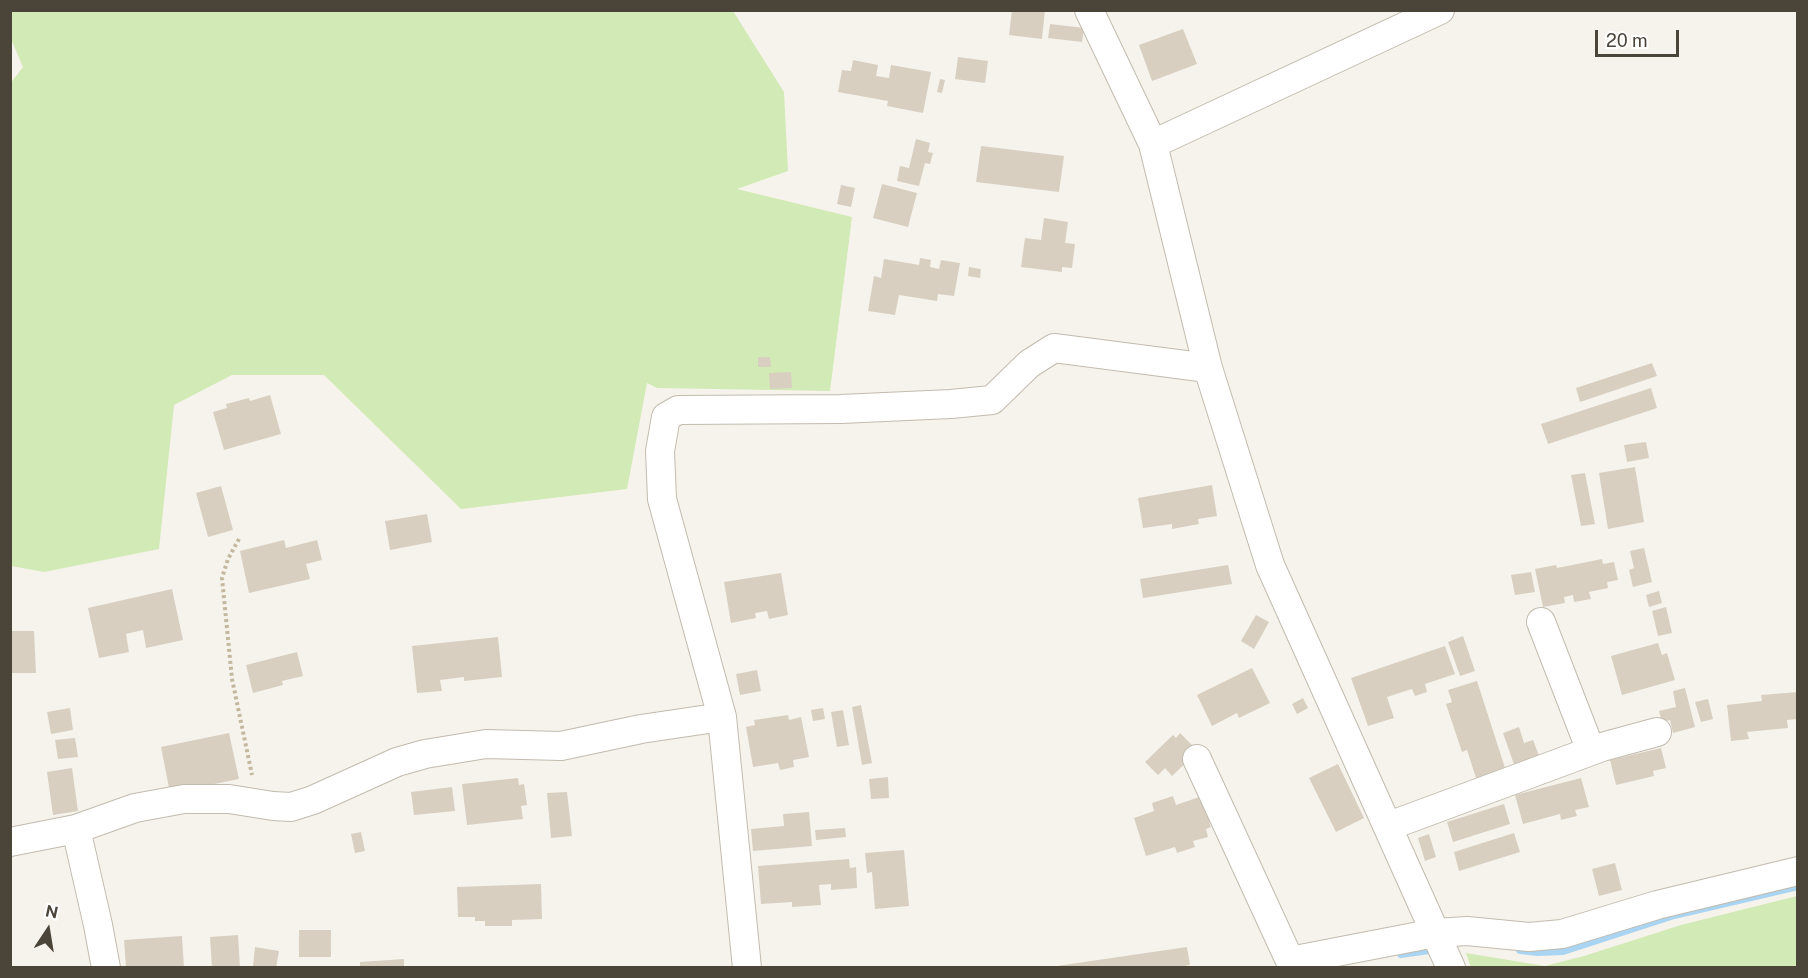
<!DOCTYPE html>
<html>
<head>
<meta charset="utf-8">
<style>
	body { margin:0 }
	#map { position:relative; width:1808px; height:978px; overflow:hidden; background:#f6f3ec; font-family:"Public Sans",sans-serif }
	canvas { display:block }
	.frame { position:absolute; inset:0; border:12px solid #4b4439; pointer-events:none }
	.north { position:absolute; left:18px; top:900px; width:60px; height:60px; -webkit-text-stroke:4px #fff; paint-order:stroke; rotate:12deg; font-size:16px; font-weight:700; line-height:24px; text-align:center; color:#4b4439 }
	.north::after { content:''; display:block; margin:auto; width:21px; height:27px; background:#4b4439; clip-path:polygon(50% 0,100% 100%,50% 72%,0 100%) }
	.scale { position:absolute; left:1595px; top:30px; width:84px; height:27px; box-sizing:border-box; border:3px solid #4b4439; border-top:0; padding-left:8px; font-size:18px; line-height:21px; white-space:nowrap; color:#4b4439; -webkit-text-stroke:4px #fff; paint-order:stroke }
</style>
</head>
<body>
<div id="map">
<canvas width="1808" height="978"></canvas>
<div class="frame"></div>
<div class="north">N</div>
<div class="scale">20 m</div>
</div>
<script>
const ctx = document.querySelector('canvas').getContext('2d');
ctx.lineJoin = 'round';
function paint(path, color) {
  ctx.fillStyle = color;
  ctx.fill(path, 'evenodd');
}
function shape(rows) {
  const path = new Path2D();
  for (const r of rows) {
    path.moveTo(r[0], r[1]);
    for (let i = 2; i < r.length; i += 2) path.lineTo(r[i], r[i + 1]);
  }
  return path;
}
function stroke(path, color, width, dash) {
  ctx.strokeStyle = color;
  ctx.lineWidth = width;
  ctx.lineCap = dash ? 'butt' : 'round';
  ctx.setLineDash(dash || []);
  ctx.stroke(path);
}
paint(shape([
	[10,11,733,11,784,92,788,171,737,189,852,217,830,391,657,388,647,383,627,489,461,509,324,375,232,375,174,405,159,549,44,572,11,566,10,84,23,67,11,39],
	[1797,896,1797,967,1471,968,1466,953,1545,966,1584,956,1681,925]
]), '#d2eab5');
stroke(shape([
	[1520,950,1538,952,1563,951,1674,915,1798,886],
	[1401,954,1436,949]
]), '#a9d4f2', 8);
paint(shape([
	[1012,10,1045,10,1042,39,1009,35],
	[1050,24,1084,28,1082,42,1048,38],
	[1183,29,1197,64,1152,81,1139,45],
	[958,57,988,61,985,83,955,79],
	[853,60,878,65,876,76,889,78,891,65,931,72,923,113,887,106,888,101,838,92,842,70,851,71],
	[940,79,945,80,942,93,937,92],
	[916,139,930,143,928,152,933,153,930,164,925,163,919,186,897,181,900,166,909,168],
	[981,146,1064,156,1059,192,976,182],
	[882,184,917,193,908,227,873,218],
	[841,185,855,188,851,207,837,204],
	[1044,218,1068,222,1065,243,1075,244,1072,268,1062,267,1062,272,1021,267,1025,238,1041,240],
	[920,258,931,260,930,267,939,269,941,260,960,263,954,296,938,294,937,301,899,295,895,315,868,311,874,276,881,278,884,259,919,265],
	[969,267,981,269,980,278,968,276],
	[758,357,770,357,771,367,758,367],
	[1652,363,1657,376,1580,402,1576,388],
	[791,372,792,388,770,389,769,373],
	[1651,388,1657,408,1548,444,1541,424],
	[270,395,281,434,224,450,213,412,227,408,226,404,249,398,250,401],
	[1646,442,1649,458,1627,462,1624,445],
	[1635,467,1644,522,1608,529,1599,473],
	[1585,473,1595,524,1581,526,1571,475],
	[1212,485,1217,516,1198,519,1199,524,1172,529,1172,524,1143,528,1138,498],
	[221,486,233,530,208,537,196,493],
	[427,514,432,542,390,550,385,521],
	[284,540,286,548,317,540,322,560,306,564,310,579,249,593,240,551],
	[1644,548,1652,582,1633,587,1629,570,1634,568,1630,551],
	[1602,559,1603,564,1614,562,1618,580,1607,582,1608,588,1589,592,1591,599,1574,602,1573,595,1564,597,1565,603,1543,607,1535,569,1556,565,1557,568],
	[1228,565,1232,584,1143,598,1140,579],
	[1531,572,1535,592,1515,595,1511,575],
	[781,573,788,615,769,619,767,611,755,613,756,618,731,623,724,582],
	[172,589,183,640,146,648,143,630,126,634,129,652,99,658,88,608],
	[1659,591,1662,603,1649,607,1646,595],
	[1666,607,1672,633,1658,636,1652,611],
	[1256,615,1269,622,1254,649,1241,641],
	[10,631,34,631,36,673,10,673],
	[1463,636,1475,671,1460,676,1448,642],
	[498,637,502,677,464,681,464,677,440,680,442,691,417,693,412,646],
	[1658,643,1662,655,1667,653,1675,680,1622,695,1611,656],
	[1445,646,1455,674,1425,684,1427,692,1415,696,1412,689,1387,697,1394,718,1368,726,1351,678],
	[297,652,303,676,282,681,283,685,253,693,246,665],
	[1252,668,1270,703,1239,718,1237,713,1212,726,1197,695],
	[757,670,761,691,740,695,736,674],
	[1477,681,1506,771,1477,781,1467,750,1462,752,1446,704,1452,702,1448,690],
	[1685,688,1695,727,1673,733,1670,720,1662,722,1659,711,1676,707,1673,691],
	[1798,692,1798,719,1787,720,1788,728,1747,732,1749,739,1731,741,1727,705,1762,701,1761,695],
	[1303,698,1308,708,1297,714,1292,704],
	[1708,699,1713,719,1701,722,1695,702],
	[861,705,872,763,862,765,852,707],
	[70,708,73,730,51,734,47,712],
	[823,708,825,719,813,721,811,710],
	[843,710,849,745,837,747,831,712],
	[788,715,789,720,801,717,809,757,793,760,794,767,780,770,778,763,753,767,746,727,755,725,754,720],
	[1519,727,1524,743,1533,740,1541,761,1516,770,1503,733],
	[229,733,239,779,170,793,161,747],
	[1180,733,1192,745,1187,749,1194,755,1172,776,1165,768,1158,775,1145,762,1173,735,1176,738],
	[75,738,78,757,58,759,55,740],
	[1661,748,1666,768,1653,771,1654,776,1616,785,1610,760],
	[1338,764,1364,818,1336,832,1309,778],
	[72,768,78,811,53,815,47,772],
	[888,777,889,798,871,799,869,779],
	[518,778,519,785,524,784,527,805,521,806,523,819,467,825,462,784],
	[1581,778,1589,807,1575,810,1577,816,1561,820,1560,814,1523,824,1515,795],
	[452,787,455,811,414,815,411,792],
	[567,792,572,836,551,838,547,793],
	[1205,795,1213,821,1209,822,1211,827,1206,829,1208,837,1193,841,1195,847,1177,853,1175,847,1146,856,1134,818,1154,811,1152,803,1173,796,1176,805],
	[1504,804,1510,824,1453,842,1447,822],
	[809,812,812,846,753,851,751,829,784,826,783,814],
	[845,828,846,837,816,840,815,830],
	[361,832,365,851,355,853,351,834],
	[1514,833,1520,852,1459,871,1454,852],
	[1429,834,1436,857,1425,861,1418,838],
	[904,850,909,906,875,909,872,872,867,873,865,853],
	[849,859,850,868,856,867,857,888,831,890,831,884,819,885,821,905,792,907,792,902,761,904,758,866],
	[1615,863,1622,890,1599,896,1592,869],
	[541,884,542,919,512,920,512,926,485,926,485,921,475,921,475,917,458,917,457,887],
	[299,930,331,930,331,957,299,957],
	[238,935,240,968,212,968,210,937],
	[182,936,184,968,126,968,124,940],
	[255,947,279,951,276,968,253,966],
	[1187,947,1190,965,1172,968,1043,968],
	[404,959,404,968,360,968,360,962]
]), '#d8cfc1');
const minor = shape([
	[1089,10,1153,144,1208,368,1270,565,1451,968],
	[1153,144,1440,10],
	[1541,622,1591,751],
	[1197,759,1290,961,1435,933,1467,931,1529,937,1562,934,1657,905,1798,871],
	[1389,826,1602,747,1657,732],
	[76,829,98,925,106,968],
	[10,842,76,829,135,808,184,799,229,799,273,806,291,807,313,800,397,762,425,754,486,744,561,746,641,729,722,717],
	[747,968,722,717,662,499,660,451,666,417,678,410,841,409,951,404,992,400,1029,364,1054,348,1208,368]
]);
stroke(minor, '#c2bbae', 30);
stroke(shape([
	[239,539,228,559,222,578,232,679,252,775]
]), '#c4b79f', 4, [3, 3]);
stroke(minor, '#fff', 28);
</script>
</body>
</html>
